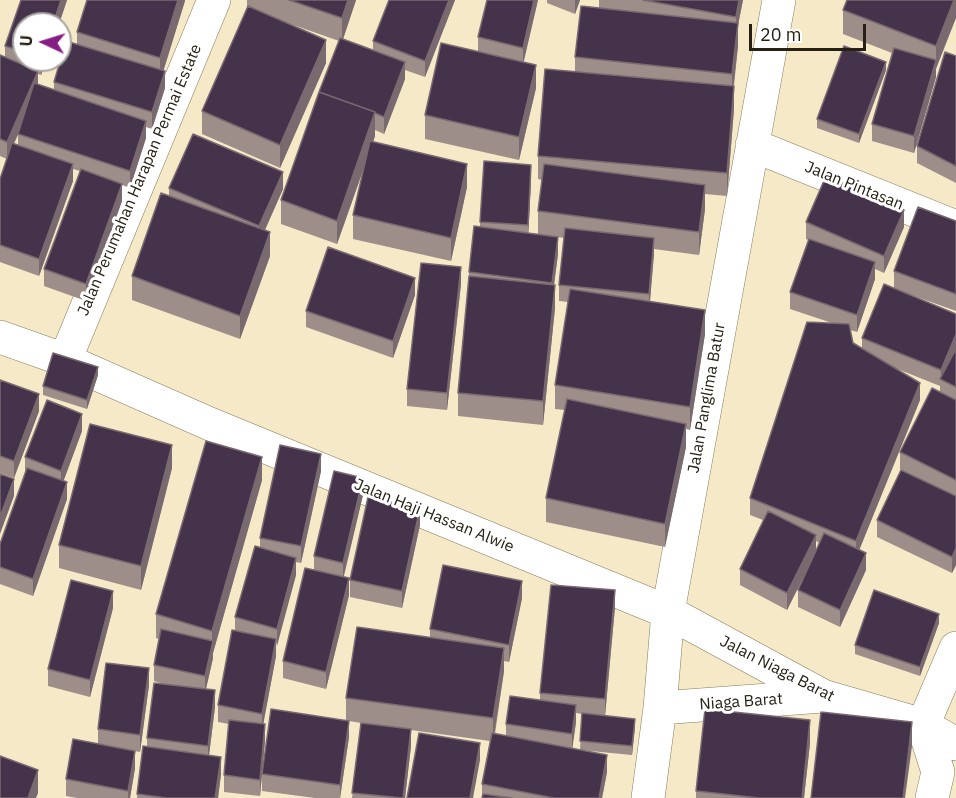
<!DOCTYPE html>
<html>
<head>
<meta charset="utf-8">
<style>
	body { margin:0 }
	#map { position:relative; width:956px; height:798px; overflow:hidden; background:#f6e9c7; font-family:"IBM Plex Sans",sans-serif }
	canvas { display:block }
	.north { position:absolute; left:12px; top:12px; width:60px; height:60px; box-sizing:border-box; background:#fff; border:2px solid #a8a6a1; border-radius:50%; rotate:274deg; font-size:16px; font-weight:700; line-height:24px; text-align:center; color:#262114 }
	.north::after { content:''; display:block; margin:auto; width:21px; height:27px; background:#871e85; clip-path:polygon(50% 0,100% 100%,50% 72%,0 100%) }
	.scale { position:absolute; left:749px; top:24px; width:117px; height:27px; box-sizing:border-box; border:3px solid #262114; border-top:0; padding-left:8px; font-size:18px; line-height:21px; white-space:nowrap; color:#262114; -webkit-text-stroke:4px #fff; paint-order:stroke }
</style>
</head>
<body>
<div id="map">
<canvas width="956" height="798"></canvas>
<div class="north">U</div>
<div class="scale">20 m</div>
</div>
<script>
const ctx = document.querySelector('canvas').getContext('2d');
ctx.lineJoin = 'round';
function shape(rows) {
  const path = new Path2D();
  for (const r of rows) {
    path.moveTo(r[0], r[1]);
    for (let i = 2; i < r.length; i += 2) path.lineTo(r[i], r[i + 1]);
  }
  return path;
}
function stroke(path, color, width, dash) {
  ctx.strokeStyle = color;
  ctx.lineWidth = width;
  ctx.lineCap = dash ? 'butt' : 'round';
  ctx.setLineDash(dash || []);
  ctx.stroke(path);
}
function paint(path, color) {
  ctx.fillStyle = color;
  ctx.fill(path, 'evenodd');
}
function drawText(font, color, halo, rows, align = 'center') {
  ctx.font = font + ' "IBM Plex Sans",sans-serif';
  ctx.lineWidth = 6;
  ctx.setLineDash([]);
  ctx.textBaseline = 'middle';
  ctx.strokeStyle = halo;
  ctx.fillStyle = color;
  for (const [text, x, y, turn = 0] of rows) {
    ctx.save();
    ctx.translate(x, y);
    ctx.rotate((+turn || 0) * Math.PI / 180);
    ctx.textAlign = isNaN(turn) ? turn : align;
    if (halo) ctx.strokeText(text, 0, 0);
    ctx.fillText(text, 0, 0);
    ctx.restore();
  }
}
const street = shape([
	[752,145,956,227],
	[0,337,65,360,210,424,668,612,823,696,923,725,956,744],
	[65,360,214,0],
	[660,708,823,696],
	[648,798,660,708,668,612,779,0],
	[932,798,938,772,923,725,956,648]
]);
stroke(street, '#867b5b', 34);
stroke(street, '#fff', 33);
paint(shape([
	[21,0,67,0,59,24,24,24,24,60,46,60,41,75,38,74,38,85,54,90,54,82,66,41,77,45,77,32,87,0,185,0,163,71,165,71,165,88,152,129,146,127,146,138,130,188,122,185,122,201,86,301,44,286,44,269,80,171,73,169,73,181,39,276,0,262,0,179,7,159,0,156,0,55,5,57,5,46],
	[18,135,18,145,14,144],
	[247,0,356,0,343,39,373,50,373,41,455,0,425,77,405,70,405,79,384,134,375,130,375,136,373,142,467,187,451,261,353,239,353,215,364,168,337,244,281,224,281,200,339,41,285,22,326,63,280,168,202,134,202,111,247,8],
	[538,0,523,62,536,88,519,160,425,139,425,115,478,52,478,37],
	[547,0,580,0,575,14,547,3],
	[599,0,743,0,738,25,738,46,734,86,734,109,727,196,705,194,705,209,699,255,654,249,650,302,705,334,690,430,686,429,686,447,665,547,546,522,546,498,565,410,555,409,555,385,568,302,559,301,559,285,564,238,558,237,558,254,554,285,555,308,543,425,458,416,458,393,469,282,469,272,480,227,480,222,531,181,528,233,538,234,538,211,542,180,538,179,538,156,575,72,575,57,599,8],
	[956,0,936,69,936,77,914,153,872,141,872,124,892,53,843,34,843,10],
	[956,56,956,183,917,163,917,146],
	[886,70,859,143,817,128,817,119],
	[169,188,283,189,265,230,270,256,240,339,132,300,132,276,169,196],
	[956,221,956,311,903,292,956,314,956,565,952,573,877,537,877,520,911,474,900,469,900,452,940,392,940,386,895,368,920,400,859,550,866,570,840,627,798,607,798,590,807,570,787,610,740,585,740,569,763,520,750,515,750,498,832,323,790,309,790,292,808,240,806,239,806,222,904,227,884,273,875,269,875,279,857,332,850,330,853,343,862,348,862,338,894,288,894,271],
	[816,541,819,543,816,551],
	[461,284,447,410,407,406,407,389],
	[415,295,393,358,306,327,306,311],
	[98,375,87,409,43,395,43,386],
	[0,382,39,411,14,478,0,473],
	[82,431,63,481,67,499,33,596,0,584,0,544,25,473,25,457],
	[172,468,141,590,59,568,59,545],
	[321,471,301,563,296,562,296,575,276,646,276,656,263,724,265,741,262,773,346,720,346,698,430,637,430,629,522,598,509,662,504,661,504,671,495,734,506,736,506,724,540,700,540,693,615,607,605,715,635,727,632,755,580,750,582,714,576,713,576,722,572,748,607,772,602,798,482,798,482,784,490,741,411,730,411,746,405,798,352,798,361,723,349,721,349,737,340,798,315,798,262,791,262,774,260,796,224,792,224,775,229,724,218,722,218,705,235,631,235,617,260,548,260,538],
	[262,480,213,653,213,658,206,689,215,707,209,755,221,774,218,798,137,798,137,794,147,747,147,738,167,685,154,681,154,665,159,639,156,638,156,614],
	[363,495,343,577,349,595,326,689,283,678,283,661,314,570,314,556],
	[420,525,402,608,350,597,350,580],
	[113,608,90,697,48,686,48,669],
	[939,623,920,676,855,654,855,645],
	[149,685,140,752,135,751,135,768,130,798,77,798,66,796,66,779,98,744,98,729],
	[810,743,804,798,696,798,696,791]
]), '#9d8e89');
paint(shape([
	[61,0,67,0,59,24,53,24],
	[178,0,185,0,185,1,160,82,160,58],
	[348,0,356,0,342,42,342,18],
	[449,0,455,0,425,77,425,61],
	[534,0,538,0,523,65,523,48],
	[575,0,580,0,575,14],
	[739,0,743,0,738,25,738,46,732,98,732,74,736,40,736,17],
	[954,0,956,0,956,18,936,69,936,46],
	[326,40,326,63,280,168,280,145],
	[41,60,46,60,41,75],
	[936,60,936,77,914,153,914,136],
	[405,62,405,79,384,134,384,117],
	[886,62,886,70,859,143,859,134],
	[536,65,536,88,519,160,519,137],
	[38,71,38,88,7,159,7,142],
	[165,71,165,88,152,129,152,112],
	[734,86,734,109,727,196,727,173],
	[375,112,375,136,337,244,337,221],
	[146,121,146,138,130,188,130,171],
	[73,164,73,181,39,276,39,259],
	[467,164,467,187,451,261,451,238],
	[531,165,531,181,528,242,528,225],
	[283,172,283,189,259,243,259,226],
	[122,184,122,201,86,301,86,284],
	[705,185,705,209,699,255,699,232],
	[904,210,904,227,884,273,884,256],
	[270,232,270,256,240,339,240,316],
	[558,237,558,254,552,300,552,283],
	[654,238,654,255,649,311,649,294],
	[875,262,875,279,857,332,857,315],
	[461,267,461,284,447,410,447,393],
	[415,278,415,295,393,358,393,341],
	[555,285,555,308,543,425,543,401],
	[705,310,705,334,690,430,690,407],
	[956,334,956,351,941,380,941,370],
	[98,367,98,375,87,409,87,400],
	[920,383,920,400,856,558,856,541],
	[39,394,39,411,14,478,14,461],
	[82,414,82,431,61,488,61,471],
	[686,424,686,447,665,547,665,524],
	[172,445,172,468,141,590,141,566],
	[321,454,321,471,301,563,301,546],
	[262,457,262,480,213,653,213,658,205,693,205,676,212,642,212,631],
	[363,478,363,495,343,580,343,563],
	[14,479,14,496,0,534,0,517],
	[67,482,67,499,33,596,33,579],
	[420,508,420,525,402,608,402,591],
	[816,535,816,552,787,610,787,593],
	[956,548,956,565,952,573,952,557],
	[866,553,866,570,840,627,840,610],
	[296,558,296,575,277,646,277,629],
	[349,578,349,595,326,689,326,672],
	[522,581,522,598,509,662,509,645],
	[615,590,615,607,605,716,605,699],
	[113,591,113,608,90,697,90,680],
	[939,614,939,623,920,676,920,667],
	[276,639,276,656,262,731,262,714],
	[504,648,504,671,493,742,493,718],
	[149,668,149,685,140,752,140,735],
	[215,690,215,707,208,763,208,746],
	[576,705,576,722,572,751,572,734],
	[635,719,635,727,632,755,632,746],
	[810,720,810,743,804,798,802,798],
	[349,721,349,737,340,798,340,785],
	[912,722,912,746,905,798,903,798],
	[265,724,265,741,260,796,260,780],
	[411,729,411,746,405,798,403,798],
	[480,743,480,760,473,798,470,798],
	[135,751,135,768,130,798,128,798,128,791],
	[607,755,607,772,602,798,599,798],
	[221,757,221,774,218,798,215,798],
	[38,770,38,793,36,798,28,798]
]), '#796a70');
const building = shape([
	[21,0,61,0,53,24,24,24,24,52,5,46,21,0],
	[87,0,178,0,160,58,77,32,87,0],
	[289,0,348,0,342,18,289,0],
	[389,0,449,0,425,61,373,41,389,0],
	[487,0,534,0,523,48,478,37,487,0],
	[643,0,739,0,736,17,643,0],
	[847,0,954,0,936,46,843,10,847,0],
	[248,6,326,40,280,145,202,111,248,6],
	[581,6,738,23,732,74,575,57,581,6],
	[340,38,405,62,384,117,375,113,375,112,319,92,340,38],
	[66,41,165,71,152,112,54,82,66,41],
	[441,43,536,65,519,137,425,115,441,43],
	[844,46,886,62,859,134,817,119,844,46],
	[894,48,936,60,914,136,872,124,894,48],
	[945,52,956,56,956,166,917,146,945,52],
	[0,55,38,71,7,142,0,139,0,55],
	[545,69,734,86,727,173,538,156,545,69],
	[34,83,146,121,130,171,18,134,34,83],
	[319,92,375,112,337,221,281,200,319,92],
	[193,134,283,172,259,226,169,188,193,134],
	[370,141,467,164,451,238,353,215,370,141],
	[12,143,73,164,39,259,0,245,0,179,12,143],
	[484,161,531,165,528,225,480,222,484,161],
	[544,164,705,185,699,232,538,211,544,164],
	[81,169,122,184,86,284,44,269,81,169],
	[826,176,904,210,884,256,806,222,826,176],
	[161,193,270,232,240,316,132,276,161,193],
	[918,207,956,221,956,294,894,271,918,207],
	[474,226,558,237,552,283,469,272,474,226],
	[565,228,654,238,649,294,559,285,565,228],
	[809,239,875,262,857,315,790,292,809,239],
	[328,247,415,278,393,341,306,311,328,247],
	[421,263,461,267,447,393,407,389,421,263],
	[469,276,555,285,543,401,458,393,469,276],
	[884,284,956,314,956,334,941,370,862,338,884,284],
	[570,289,705,310,690,407,555,385,570,289],
	[807,322,849,324,853,343,920,383,856,541,750,498,807,322],
	[956,349,956,387,940,379,956,349],
	[53,353,98,367,87,400,43,386,53,353],
	[0,380,39,394,14,461,0,456,0,380],
	[932,388,956,400,956,480,900,452,932,388],
	[567,399,686,424,665,524,546,498,567,399],
	[47,400,82,414,61,471,25,457,47,400],
	[90,424,172,445,141,566,59,545,90,424],
	[206,441,262,457,212,631,156,614,206,441],
	[280,445,321,454,301,546,260,538,280,445],
	[27,468,67,482,33,579,0,567,0,544,27,468],
	[901,470,956,496,956,548,952,557,877,520,901,470],
	[334,471,363,478,343,563,314,556,334,471],
	[0,474,14,479,0,517,0,474],
	[368,497,420,508,402,591,350,580,368,497],
	[768,511,816,535,787,593,740,569,768,511],
	[824,533,866,553,840,610,798,590,824,533],
	[255,546,296,558,277,629,235,617,255,546],
	[443,565,522,581,509,645,430,629,443,565],
	[305,568,349,578,326,672,283,661,305,568],
	[71,580,113,591,90,680,48,669,71,580],
	[551,585,615,590,605,699,540,693,551,585],
	[874,590,939,614,920,667,855,645,874,590],
	[357,627,504,648,493,718,346,698,357,627],
	[161,629,213,641,205,676,154,665,161,629],
	[232,630,276,639,262,714,218,705,232,630],
	[106,663,149,668,140,735,98,729,106,663],
	[154,683,215,690,208,746,147,738,154,683],
	[510,696,576,705,572,734,506,724,510,696],
	[271,709,349,721,340,785,262,774,271,709],
	[705,709,810,720,802,798,760,798,696,791,705,709],
	[821,712,912,722,903,798,811,798,821,712],
	[582,713,635,719,632,746,580,741,582,713],
	[229,720,265,724,260,780,224,775,229,720],
	[361,723,411,729,403,798,352,793,361,723],
	[419,733,480,743,470,798,407,798,419,733],
	[492,733,607,755,599,798,554,798,482,784,492,733],
	[73,739,135,751,128,791,66,779,73,739],
	[143,746,221,757,215,798,167,798,137,794,143,746],
	[0,756,38,770,28,798,0,798,0,756],
	[483,794,512,798,482,798,483,794]
]);
paint(building, '#44334b');
stroke(building, '#796a70', 1.5);
drawText('16px', '#262114', '#fff', [
	["Jalan Perumahan Harapan Permai Estate",140,180,-67],
	["Jalan Pintasan",854,186,22],
	["Jalan Panglima Batur",707,398,-80],
	["Jalan Haji Hassan Alwie",434,516,22],
	["Jalan Niaga Barat",777,669,27],
	["Niaga Barat",741,702,-4]
]);
</script>
</body>
</html>
